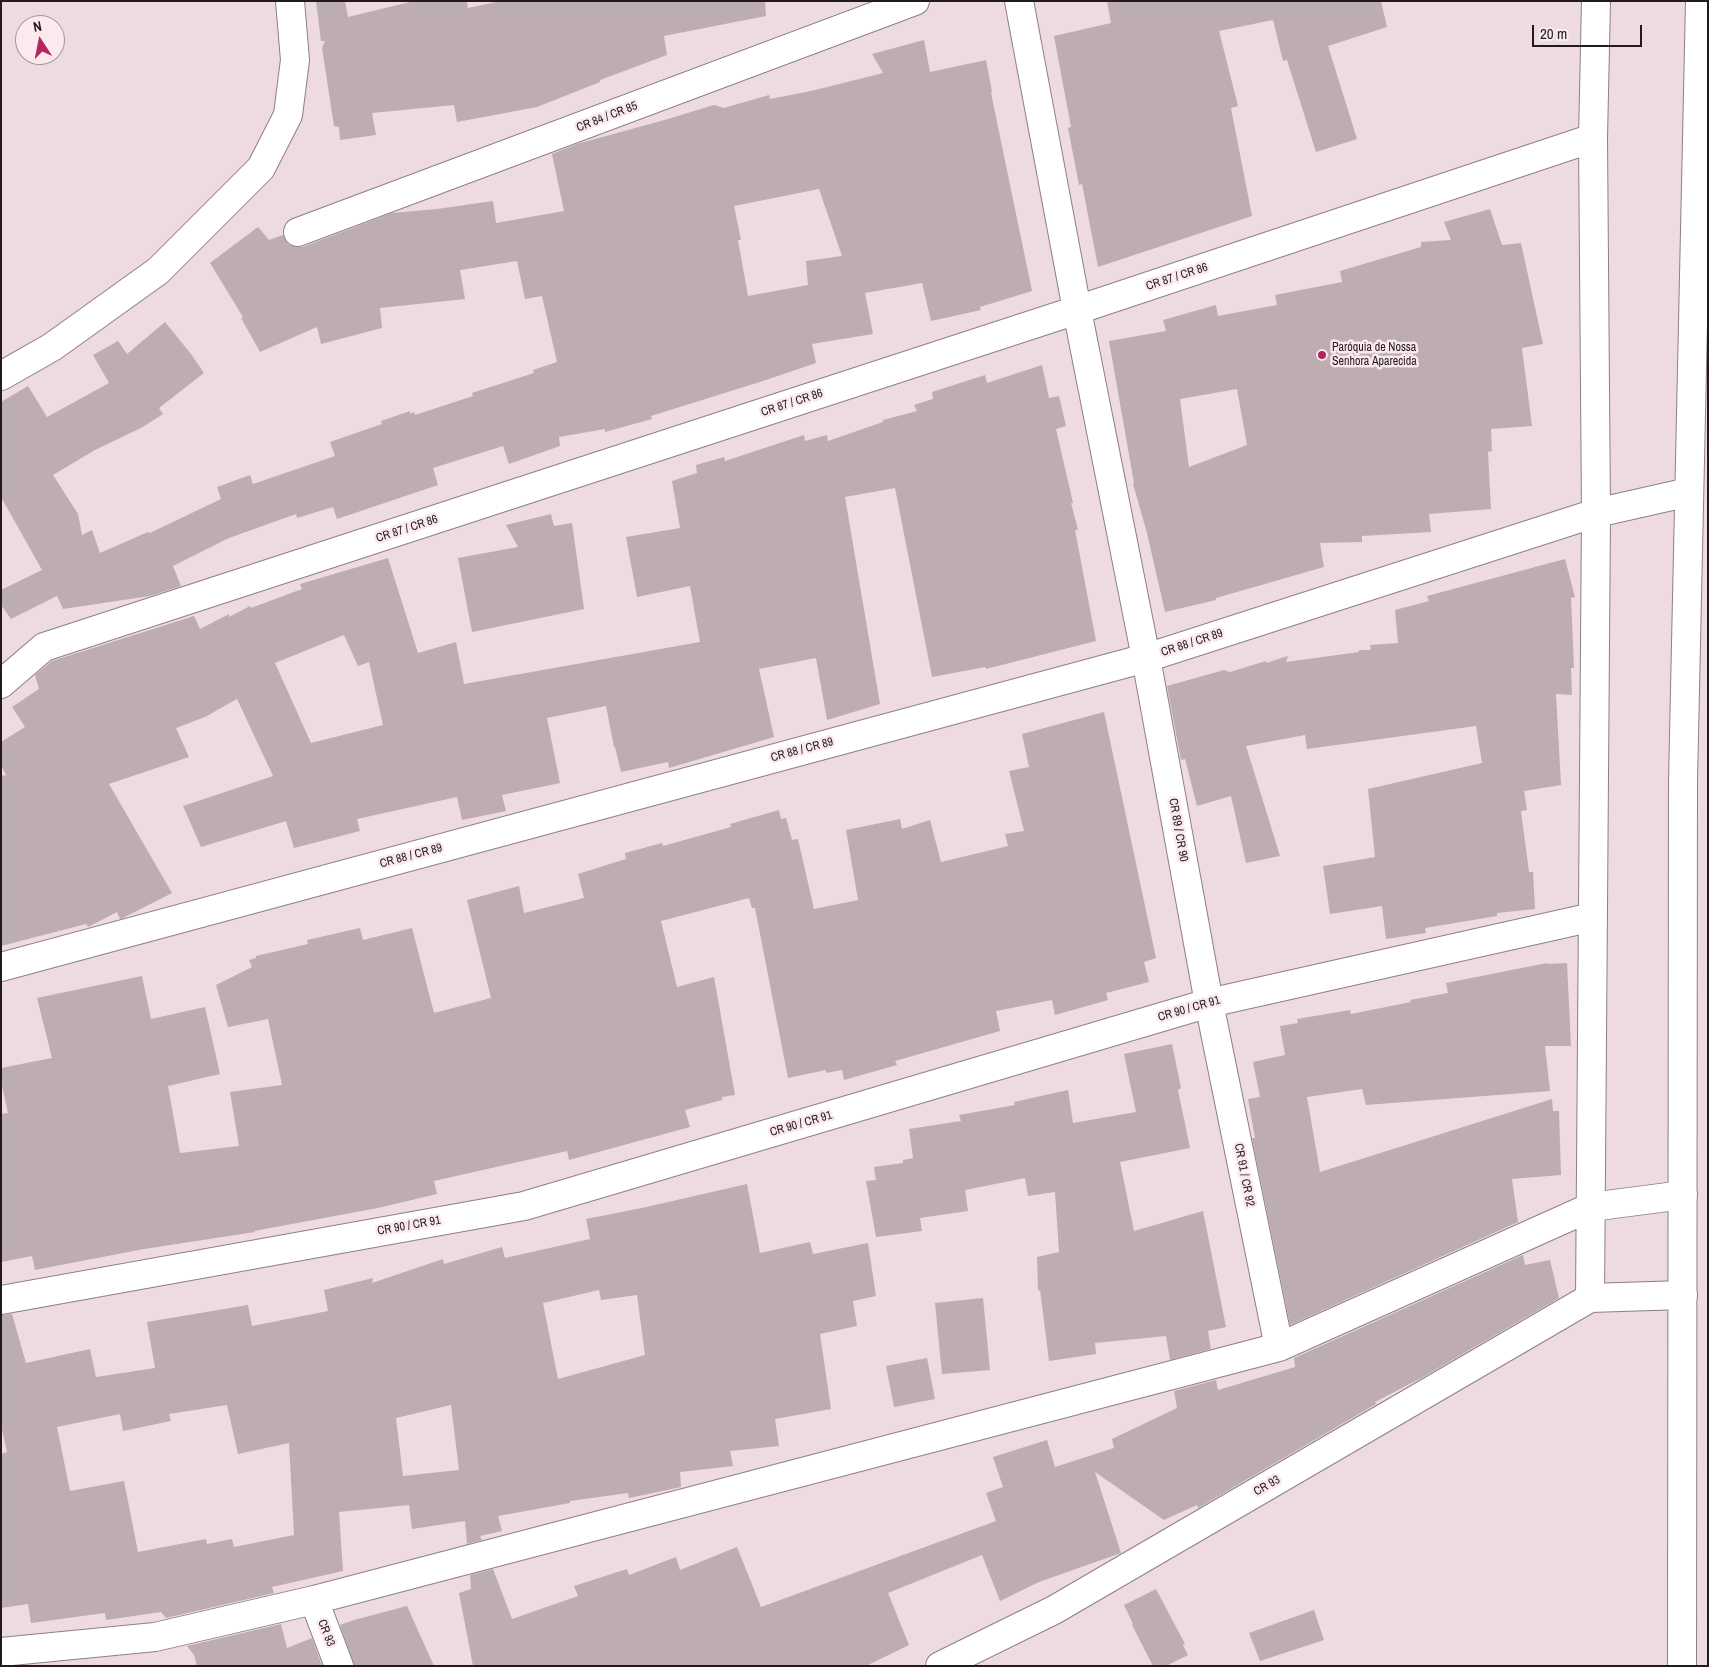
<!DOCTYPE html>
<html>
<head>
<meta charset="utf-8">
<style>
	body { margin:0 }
	#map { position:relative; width:1709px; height:1667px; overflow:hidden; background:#eddbe0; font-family:"Archivo Narrow",sans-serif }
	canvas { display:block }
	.frame { position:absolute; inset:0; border:2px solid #211b1c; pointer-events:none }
	.north { position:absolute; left:15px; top:15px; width:50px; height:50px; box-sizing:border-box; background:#fbe9ed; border:1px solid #a49799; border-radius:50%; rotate:349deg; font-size:14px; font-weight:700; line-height:20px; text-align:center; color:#211b1c }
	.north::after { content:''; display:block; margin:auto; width:18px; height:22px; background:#b22660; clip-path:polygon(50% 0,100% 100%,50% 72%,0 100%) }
	.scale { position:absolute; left:1532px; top:25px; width:110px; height:22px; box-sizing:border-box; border:2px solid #211b1c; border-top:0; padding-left:6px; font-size:15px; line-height:18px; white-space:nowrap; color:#211b1c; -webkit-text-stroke:4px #fbe9ed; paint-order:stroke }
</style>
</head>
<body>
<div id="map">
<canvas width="1709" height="1667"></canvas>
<div class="frame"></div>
<div class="north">N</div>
<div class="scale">20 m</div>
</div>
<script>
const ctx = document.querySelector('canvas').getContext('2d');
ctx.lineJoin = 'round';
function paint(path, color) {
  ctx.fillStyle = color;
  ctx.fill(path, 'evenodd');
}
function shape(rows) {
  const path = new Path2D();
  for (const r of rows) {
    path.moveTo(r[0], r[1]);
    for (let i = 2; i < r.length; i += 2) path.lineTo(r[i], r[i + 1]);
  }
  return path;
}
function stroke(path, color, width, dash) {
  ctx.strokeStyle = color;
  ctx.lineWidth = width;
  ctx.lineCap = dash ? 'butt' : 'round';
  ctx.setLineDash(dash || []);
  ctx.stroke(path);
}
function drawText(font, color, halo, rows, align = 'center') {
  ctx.font = font + ' "Archivo Narrow",sans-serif';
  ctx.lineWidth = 5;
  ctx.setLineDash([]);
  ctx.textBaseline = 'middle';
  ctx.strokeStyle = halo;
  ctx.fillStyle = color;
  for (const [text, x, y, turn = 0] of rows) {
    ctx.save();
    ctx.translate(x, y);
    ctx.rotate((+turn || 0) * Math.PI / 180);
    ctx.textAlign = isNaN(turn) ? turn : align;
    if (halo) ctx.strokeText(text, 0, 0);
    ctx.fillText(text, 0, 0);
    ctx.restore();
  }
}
paint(shape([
	[316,1,345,1,348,17,414,1,467,1,468,8,501,1,765,1,766,16,664,36,667,55,600,80,600,82,537,107,457,122,454,105,372,113,376,135,340,140,339,127,334,126,322,48,325,41,321,41],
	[1107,1,1381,1,1387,27,1328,46,1357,139,1316,152,1287,60,1283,61,1273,20,1219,31,1238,106,1231,108,1252,216,1098,267,1082,184,1079,185,1068,128,1071,127,1054,36,1111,23],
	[924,40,930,72,986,60,992,92,991,93,1032,291,980,307,981,310,931,321,922,283,865,293,873,334,812,344,816,363,763,381,651,416,652,419,605,432,605,429,559,437,560,446,509,464,503,446,433,468,438,485,337,519,333,507,297,518,296,514,229,538,173,566,181,586,150,596,63,609,57,596,11,619,1,605,1,590,42,570,1,497,1,402,28,386,47,417,109,383,93,355,118,341,127,354,165,322,191,354,204,373,159,408,163,414,141,428,95,450,53,475,78,514,82,535,92,530,100,553,148,532,150,533,221,499,217,487,250,475,253,484,335,456,330,442,382,424,381,421,410,411,410,414,414,412,415,415,473,396,472,393,534,373,533,370,557,362,542,296,525,299,517,261,460,270,465,299,380,308,382,328,321,344,317,327,260,352,241,318,243,317,210,263,258,227,269,240,283,235,288,244,296,247,303,247,392,213,437,209,493,201,496,223,564,211,552,154,577,144,668,119,714,105,724,108,769,95,770,99,811,91,883,73,872,54],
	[819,189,842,256,806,261,808,285,748,296,738,240,741,240,734,206],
	[1490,209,1502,245,1521,243,1543,344,1522,348,1532,426,1491,429,1492,451,1488,452,1491,509,1429,514,1431,532,1362,536,1362,542,1320,543,1324,567,1216,598,1216,600,1165,612,1147,533,1133,484,1134,483,1109,341,1166,331,1163,320,1216,305,1218,316,1277,305,1275,295,1342,282,1340,271,1421,247,1421,242,1451,240,1444,222],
	[1237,389,1247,445,1189,467,1180,399],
	[1042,365,1049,398,1059,396,1066,426,1056,429,1073,503,1071,503,1078,530,1075,530,1096,641,986,669,985,667,932,677,895,488,845,497,880,704,827,720,816,658,759,669,774,737,669,768,668,762,621,772,615,747,614,747,606,706,547,718,560,783,502,795,506,811,462,820,457,797,357,819,360,831,294,848,286,821,201,847,183,806,273,776,237,699,205,717,176,728,189,757,109,784,172,893,123,918,120,919,117,912,88,927,86,924,1,946,1,776,6,775,1,765,1,742,25,727,12,707,39,689,35,675,52,661,194,616,200,629,229,614,229,617,250,606,251,608,302,589,300,584,388,558,418,653,456,642,464,684,700,642,690,586,637,597,626,537,680,528,672,481,697,473,696,465,724,457,725,461,804,435,805,441,827,435,828,441,883,422,883,420,917,411,914,405,933,399,932,392,985,375,987,383],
	[344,635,358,666,369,662,383,725,311,743,275,663],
	[551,514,554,526,572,523,584,609,472,632,458,558,518,547,506,525],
	[1565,559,1575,597,1571,598,1574,668,1571,668,1572,695,1556,694,1561,785,1524,791,1527,810,1521,811,1529,872,1533,872,1535,909,1497,913,1497,916,1425,928,1426,933,1386,939,1382,906,1330,914,1323,866,1375,857,1368,789,1482,763,1476,726,1307,749,1305,735,1246,746,1280,856,1246,863,1231,796,1197,806,1185,759,1181,760,1167,686,1224,670,1230,672,1266,661,1266,663,1288,656,1286,662,1359,652,1359,650,1371,650,1370,645,1398,643,1395,610,1429,601,1427,596],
	[1104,712,1156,958,1144,962,1149,982,1106,993,1108,1000,1055,1015,1052,1000,996,1011,1000,1031,895,1061,897,1065,844,1080,842,1070,826,1073,826,1070,788,1078,755,908,752,908,749,898,661,921,677,987,714,977,735,1095,722,1097,722,1100,685,1110,690,1127,569,1160,567,1151,434,1181,437,1194,378,1208,254,1231,255,1232,144,1249,35,1270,32,1256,1,1262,1,1114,8,1113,1,1081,1,1068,52,1058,37,998,142,976,151,1019,205,1007,220,1074,168,1086,180,1153,239,1146,230,1092,282,1085,268,1019,228,1027,216,985,252,967,249,960,256,958,256,956,308,944,307,940,360,928,363,940,412,928,434,1013,491,998,467,900,519,886,524,913,584,898,578,874,626,859,625,853,662,843,663,846,731,827,730,824,779,810,781,819,786,818,792,840,798,839,814,909,858,900,846,830,900,819,902,829,930,820,941,862,1008,846,1005,834,1024,831,1009,771,1029,767,1022,734],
	[1547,963,1547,964,1567,963,1571,1046,1545,1046,1550,1091,1366,1105,1362,1089,1307,1097,1320,1172,1552,1099,1553,1111,1559,1111,1561,1175,1512,1179,1518,1222,1290,1325,1252,1138,1255,1138,1248,1099,1260,1097,1253,1062,1285,1055,1280,1026,1298,1023,1297,1019,1350,1010,1351,1014,1411,1002,1410,1000,1448,993,1446,983],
	[1172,1044,1181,1088,1178,1090,1190,1148,1120,1162,1134,1231,1203,1211,1226,1327,1208,1331,1211,1349,1170,1360,1166,1336,1095,1343,1096,1354,1049,1361,1040,1290,1038,1291,1037,1257,1059,1252,1055,1192,1028,1196,1025,1178,965,1190,968,1211,920,1218,922,1231,876,1237,866,1181,876,1180,874,1167,903,1163,903,1160,913,1158,909,1129,961,1121,959,1115,1015,1105,1014,1102,1068,1090,1073,1123,1136,1112,1124,1054],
	[747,1184,760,1253,810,1242,813,1254,868,1243,876,1296,853,1301,857,1326,820,1334,831,1409,775,1419,779,1446,730,1451,733,1466,680,1472,681,1487,629,1498,628,1493,570,1501,570,1503,498,1516,502,1531,480,1536,482,1540,467,1544,465,1521,412,1529,409,1505,339,1512,343,1571,272,1587,274,1593,166,1618,161,1612,106,1620,105,1613,31,1623,28,1604,1,1608,1,1454,7,1452,1,1425,1,1315,12,1314,26,1363,90,1349,96,1377,155,1368,147,1322,248,1305,252,1326,328,1311,324,1290,373,1278,372,1283,443,1259,444,1264,502,1247,505,1258,590,1239,586,1219,642,1208],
	[599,1290,601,1300,637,1295,645,1355,558,1379,543,1303],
	[227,1405,238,1454,289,1443,294,1535,234,1547,232,1539,207,1544,206,1539,138,1552,124,1481,70,1491,57,1427,120,1414,123,1431,171,1421,169,1414],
	[451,1405,459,1470,403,1476,396,1418],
	[1523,1255,1525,1265,1550,1260,1559,1298,1423,1377,1375,1402,1376,1404,1198,1508,1197,1505,1164,1520,1095,1472,1121,1553,1039,1582,1000,1601,982,1555,888,1593,909,1645,866,1666,473,1666,459,1593,471,1589,470,1575,493,1569,512,1619,578,1596,574,1586,627,1569,629,1575,676,1557,680,1570,737,1547,761,1607,996,1521,986,1493,1003,1487,993,1457,1047,1440,1055,1467,1114,1448,1112,1439,1177,1408,1174,1391,1216,1380,1218,1390,1295,1367,1294,1358],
	[983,1298,990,1370,942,1374,935,1303],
	[927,1358,935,1399,894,1407,886,1366],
	[1156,1589,1185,1644,1183,1645,1188,1655,1166,1666,1153,1666,1132,1625,1133,1624,1124,1605],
	[407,1606,434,1666,354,1666,340,1625,354,1620],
	[1314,1610,1324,1640,1260,1661,1249,1633],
	[281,1624,287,1648,312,1638,322,1666,197,1666,194,1655,187,1646]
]), '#bdacb0');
const street = shape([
	[1019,1,1077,310,1146,658,1209,1003,1279,1347],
	[298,232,915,1],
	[1,376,52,347,158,271,261,168,288,115,295,60,290,1],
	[1,684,44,647,1077,310,1593,138],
	[1,967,1146,658,1596,513,1689,492],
	[1590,1298,1596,513,1593,138,1596,1],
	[1,1300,524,1206,1209,1003,1593,917],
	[314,1600,339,1666],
	[1,1652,155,1637,314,1600,1279,1347,1591,1207,1683,1195],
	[940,1666,1054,1610,1590,1298,1683,1295]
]);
const primary = shape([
	[1682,1666,1683,781,1700,1]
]);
stroke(street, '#8f7f83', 30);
stroke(primary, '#8f7f83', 30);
stroke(street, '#fff', 28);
stroke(primary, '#fff', 28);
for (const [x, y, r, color] of [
	[1322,355,5,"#b22660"]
]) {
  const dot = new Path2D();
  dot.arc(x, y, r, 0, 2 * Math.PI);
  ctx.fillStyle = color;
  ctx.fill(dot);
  stroke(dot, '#fbe9ed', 2);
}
drawText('12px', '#211b1c', '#fbe9ed', [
	["CR 84 / CR 85",607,117,-21],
	["CR 87 / CR 86",1177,277,-18],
	["CR 87 / CR 86",792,403,-18],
	["CR 87 / CR 86",407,529,-18],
	["CR 88 / CR 89",1192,643,-18],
	["CR 88 / CR 89",802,750,-15],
	["CR 89 / CR 90",1178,830,80],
	["CR 88 / CR 89",411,856,-15],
	["CR 90 / CR 91",1189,1009,-16],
	["CR 90 / CR 91",801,1124,-16],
	["CR 91 / CR 92",1244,1175,79],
	["CR 90 / CR 91",409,1226,-10],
	["CR 93",1267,1486,-30],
	["CR 93",326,1633,69]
]);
drawText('12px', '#211b1c', '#fbe9ed', [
	["Paróquia de Nossa",1332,348],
	["Senhora Aparecida",1332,362]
], 'left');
</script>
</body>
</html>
